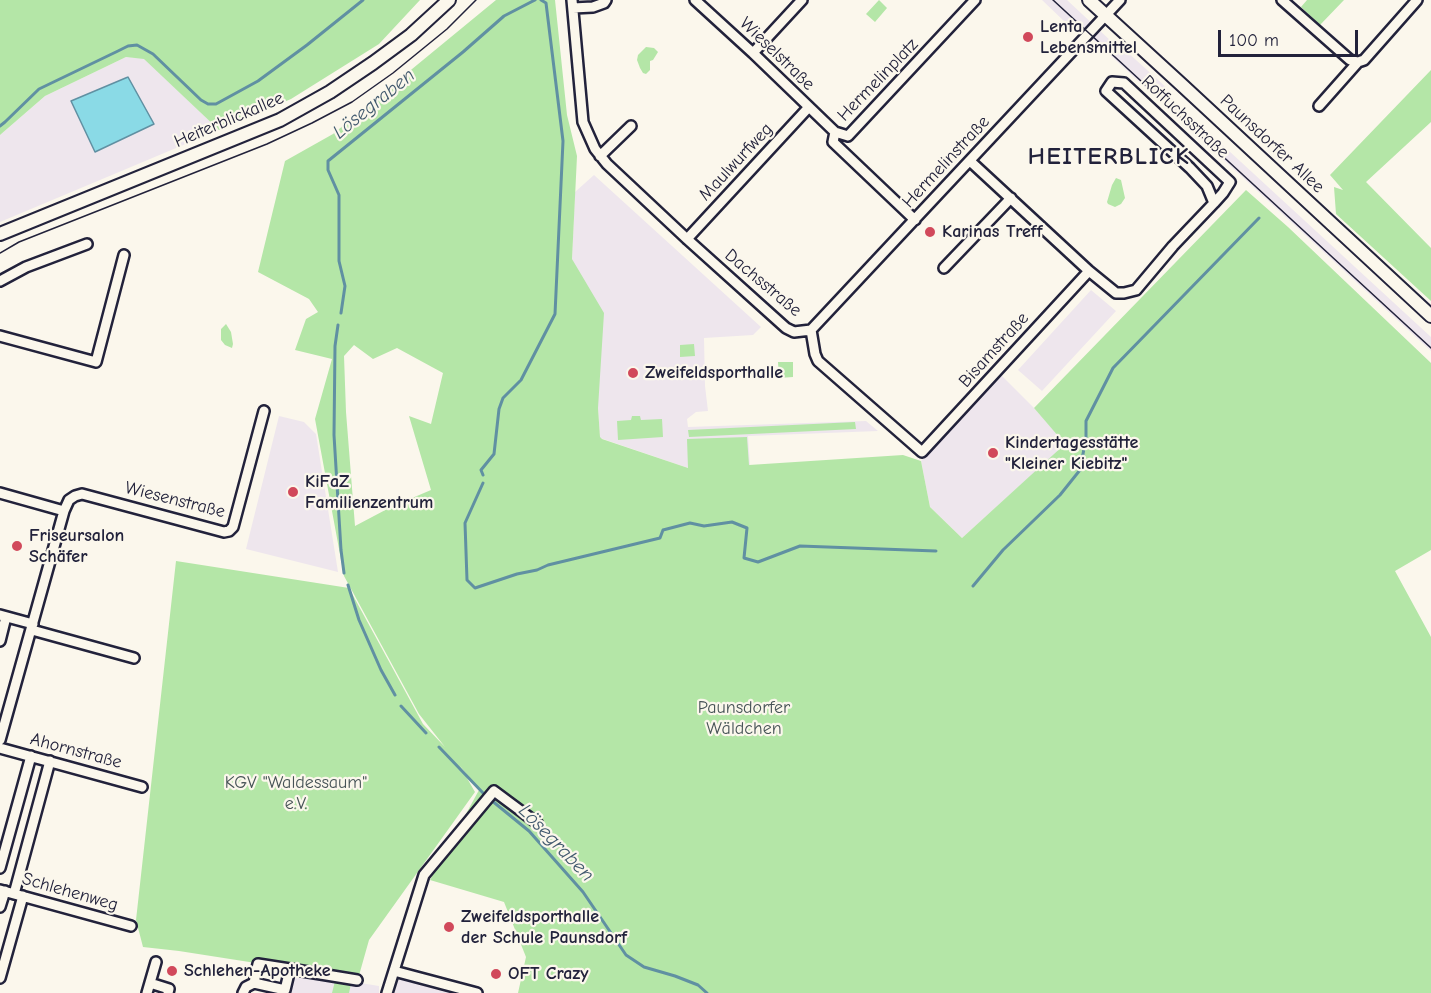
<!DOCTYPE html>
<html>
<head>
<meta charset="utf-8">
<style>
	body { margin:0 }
	#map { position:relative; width:1431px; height:993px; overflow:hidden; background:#fbf7ec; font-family:"Comic Neue",sans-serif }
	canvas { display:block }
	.scale { position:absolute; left:1218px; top:30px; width:140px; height:27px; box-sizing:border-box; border:3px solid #22223b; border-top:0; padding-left:8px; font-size:18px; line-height:21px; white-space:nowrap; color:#22223b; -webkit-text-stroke:4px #fbf7ec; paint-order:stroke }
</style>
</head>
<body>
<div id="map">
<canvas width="1431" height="993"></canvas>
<div class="scale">100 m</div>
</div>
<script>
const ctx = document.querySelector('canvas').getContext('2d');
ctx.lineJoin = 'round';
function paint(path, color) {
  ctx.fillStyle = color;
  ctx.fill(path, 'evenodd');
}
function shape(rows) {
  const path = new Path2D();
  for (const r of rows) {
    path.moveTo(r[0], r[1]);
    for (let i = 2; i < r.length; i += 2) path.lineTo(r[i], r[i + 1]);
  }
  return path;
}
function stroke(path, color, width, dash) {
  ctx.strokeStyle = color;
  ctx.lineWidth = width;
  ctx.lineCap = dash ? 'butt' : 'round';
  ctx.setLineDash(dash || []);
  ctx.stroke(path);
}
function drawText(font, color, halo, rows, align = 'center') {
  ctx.font = font + ' "Comic Neue",sans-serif';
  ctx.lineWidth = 4.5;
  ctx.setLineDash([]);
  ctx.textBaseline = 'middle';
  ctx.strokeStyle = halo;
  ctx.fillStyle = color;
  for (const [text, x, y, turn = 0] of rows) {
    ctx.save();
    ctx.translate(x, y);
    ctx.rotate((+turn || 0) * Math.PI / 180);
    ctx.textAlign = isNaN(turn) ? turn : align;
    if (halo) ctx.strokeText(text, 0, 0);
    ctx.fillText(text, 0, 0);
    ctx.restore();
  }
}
paint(shape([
	[1042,0,1067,0,1112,42,1114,40,1168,89,1165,92,1431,337,1431,351,1071,19,1066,23],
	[126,57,144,58,219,130,0,222,0,135,45,96],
	[594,175,761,327,753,335,704,338,705,386,708,411,696,412,687,419,688,427,866,421,878,431,748,436,750,465,694,468,688,468,600,438,598,408,572,259,575,192],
	[1091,290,1116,311,1042,391,1018,370],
	[1001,375,1034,408,1066,444,962,538,930,507,921,461],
	[279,416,304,422,316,434,338,572,246,549],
	[293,972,379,986,379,993,265,993,267,986,285,990],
	[399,976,464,993,394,993]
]), '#eee6ed');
paint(shape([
	[0,0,420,0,379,44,291,99,219,130,144,59,126,57,45,96,0,135],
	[496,0,555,0,567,115,577,156,572,259,604,313,598,408,600,437,602,439,688,468,687,439,747,437,749,465,903,455,921,461,930,507,962,538,1065,444,1034,408,1246,190,1288,227,1431,363,1431,550,1395,571,1431,637,1431,993,518,993,526,957,504,902,430,880,479,790,460,766,475,792,369,940,358,979,179,951,143,947,136,920,176,561,349,588,423,724,445,747,419,714,344,576,315,419,332,359,295,350,306,319,318,312,309,299,258,272,285,161,333,134],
	[354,345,373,359,397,348,443,373,431,424,409,416,431,490,391,507,355,526,346,412,344,356],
	[879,0,887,8,875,22,866,14],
	[1307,0,1344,0,1320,25,1301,7],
	[646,47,654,48,658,52,653,60,650,61,650,70,646,74,643,73,640,68,637,60,638,55],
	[1431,70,1431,122,1366,182,1431,248,1431,301,1336,214,1334,187,1343,190,1330,175],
	[1116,178,1121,180,1125,198,1121,204,1115,207,1108,204,1107,202,1112,185],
	[226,324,231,332,233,344,232,348,225,345,221,340,221,329],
	[694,344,695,356,680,357,680,345],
	[778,362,793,362,793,377,779,378],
	[632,416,640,416,641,420,662,419,663,437,618,440,617,421,631,420],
	[855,422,856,429,689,437,688,430],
	[335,981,351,984,349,993,332,993]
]), '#b4e6a7');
const water = shape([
	[128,77,154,124,95,152,71,101,128,77]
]);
paint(water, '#8adae6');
stroke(water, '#6090a2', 1.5);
stroke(shape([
	[0,126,5,122,39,89,118,51,128,46,137,45,153,54,201,100,208,104,216,104,258,81,307,45,363,0],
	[341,313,345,286,339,261,339,195,328,170,328,161,463,52,504,16,535,0],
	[338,325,335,346,334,435,341,550,344,573],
	[483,475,481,470,494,454,499,409,503,398,521,380,555,314,563,141,546,3,541,0],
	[483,483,465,523,467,580,475,588,517,574,537,570,548,565,660,538,663,530,690,523,704,526,732,522,747,528,744,558,758,562,800,546,936,551],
	[348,585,359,620,381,670,395,695],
	[973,586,1003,550,1060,495,1080,470,1086,438,1086,421,1113,368,1259,218],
	[401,706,426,733],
	[439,747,484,794],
	[491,800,529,831,583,892,626,955,644,967,675,976,698,985,707,993]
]), '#6090a2', 3);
const minor = shape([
	[572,0,583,122,595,149,607,164,687,239,786,328,794,332,811,330],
	[695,0,753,53,835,132,848,136,975,0],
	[1282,0,1350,60,1358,62,1364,60,1417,0],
	[573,8,593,7,604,3,606,0],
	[753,53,802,0],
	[1319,106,1358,62],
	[835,132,833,142,915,220],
	[600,156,631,126],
	[970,161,1089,271,1116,293,1124,293,1136,290,1173,246,1214,203,1207,186,1190,168,1106,91,1112,82,1124,83,1230,182,1223,193,1214,203],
	[687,239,809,107],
	[944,268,1011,198],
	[0,281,26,267,87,244],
	[811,330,1120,0],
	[811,330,815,354,818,361,922,452,1089,271],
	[0,336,96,362,124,255],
	[0,493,64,511,69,500,75,496,82,494,224,532,229,531,233,527,264,411],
	[0,615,33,624],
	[32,630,134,658],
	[0,641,6,617],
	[0,740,64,511],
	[0,748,142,787],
	[0,868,31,756],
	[0,890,131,926],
	[14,894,50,761],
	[0,907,5,891],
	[290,969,285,990,254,983,258,964,290,969,357,980],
	[394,971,477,993],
	[0,978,23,896],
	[150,983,169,989,168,993],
	[147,993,156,962],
	[243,993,246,987,254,983],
	[387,993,424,875,494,791,537,823]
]);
const secondary = shape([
	[1089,0,1183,86,1431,316],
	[0,234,280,120,330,92,373,63,411,35,449,0]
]);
stroke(minor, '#22223b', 14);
stroke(secondary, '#22223b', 16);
stroke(minor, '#fbf7ec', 9);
stroke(secondary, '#fbf7ec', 12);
stroke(shape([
	[1053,0,1431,348],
	[0,253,19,242,267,144,312,123,352,102,393,73,447,29,476,0]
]), '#22223b', 1.5);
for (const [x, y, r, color] of [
	[1028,37,6,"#d1495b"],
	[930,232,6,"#d1495b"],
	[633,373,6,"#d1495b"],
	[993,453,6,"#d1495b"],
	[293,492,6,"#d1495b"],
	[17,546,6,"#d1495b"],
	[449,927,6,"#d1495b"],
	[172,971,6,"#d1495b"],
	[496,974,6,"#d1495b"]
]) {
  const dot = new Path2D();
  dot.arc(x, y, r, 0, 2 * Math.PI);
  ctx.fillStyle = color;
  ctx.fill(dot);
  stroke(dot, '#fbf7ec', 2);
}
drawText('bold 18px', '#22223b', '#fbf7ec', [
	["Lenta",1040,27],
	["Lebensmittel",1040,48],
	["Karinas Treff",942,232],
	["Zweifeldsporthalle",645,373],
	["Kindertagesstätte",1005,443],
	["\"Kleiner Kiebitz\"",1005,464],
	["KiFaZ",305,482],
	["Familienzentrum",305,503],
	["Friseursalon",29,536],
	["Schäfer",29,557],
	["Zweifeldsporthalle",461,917],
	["der Schule Paunsdorf",461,938],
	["Schlehen-Apotheke",184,971],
	["OFT Crazy",508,974]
], 'left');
drawText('18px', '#22223b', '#fbf7ec', [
	["Wieselstraße",777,54,44],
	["Hermelinplatz",878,80,-46],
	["Rotfuchsstraße",1185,117,43],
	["Heiterblickallee",229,120,-23],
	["Paunsdorfer Allee",1272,144,43],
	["Maulwurfweg",736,162,-47],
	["Hermelinstraße",946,162,-47],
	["Dachsstraße",763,283,40],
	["Bisamstraße",994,350,-48],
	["Wiesenstraße",175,500,14],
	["Ahornstraße",76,751,15],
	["Schlehenweg",70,892,16]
]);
drawText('18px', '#465356', '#fbf7ec', [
	["Paunsdorfer",744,708],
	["Wäldchen",744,729],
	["KGV \"Waldessaum\"",296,783],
	["e.V.",296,804]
]);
drawText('italic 20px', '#41596e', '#fbf7ec', [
	["Lösegraben",374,104,-39],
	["Lösegraben",556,843,46]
]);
ctx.letterSpacing = '1.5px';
drawText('bold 24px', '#22223b', '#fbf7ec', [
	["HEITERBLICK",1109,157]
]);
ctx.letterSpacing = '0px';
</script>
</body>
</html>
